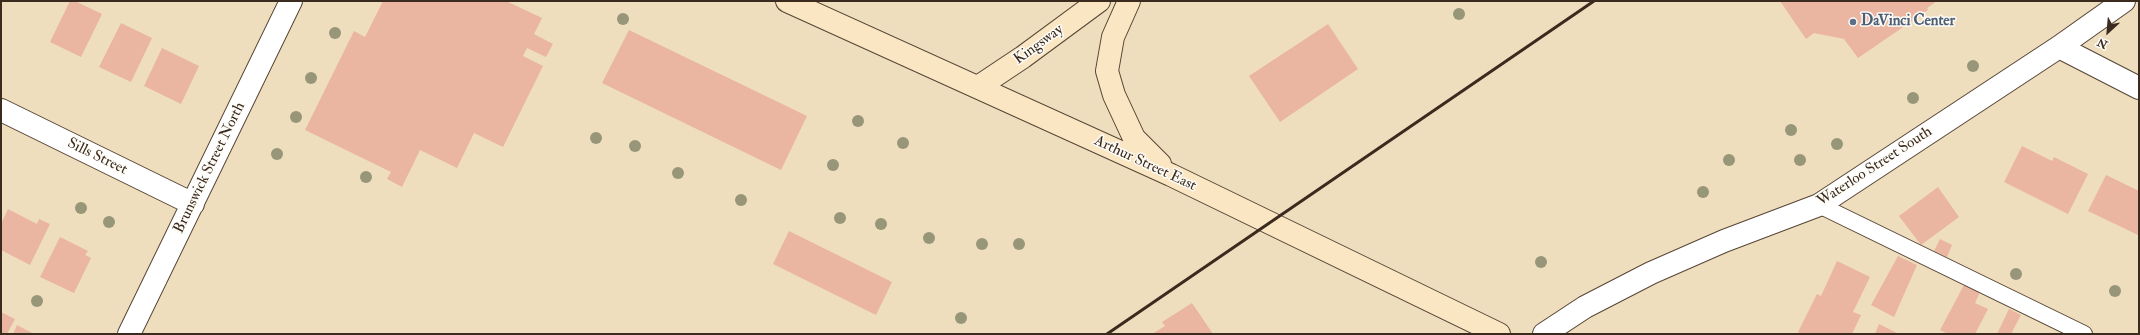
<!DOCTYPE html>
<html>
<head>
<meta charset="utf-8">
<style>
	body { margin:0 }
	#map { position:relative; width:2140px; height:335px; overflow:hidden; background:#efdebd; font-family:"IM FELL Double Pica",serif }
	canvas { display:block }
	.frame { position:absolute; inset:0; border:2px solid #3b2a1e; pointer-events:none }
	.north { position:absolute; left:2088px; top:12px; width:40px; height:40px; -webkit-text-stroke:3px #fdfcf7; paint-order:stroke; rotate:206deg; font-size:11px; font-weight:700; line-height:16px; text-align:center; color:#3b2a1e }
	.north::after { content:''; display:block; margin:auto; width:14px; height:18px; background:#3b2a1e; clip-path:polygon(50% 0,100% 100%,50% 72%,0 100%) }
</style>
</head>
<body>
<div id="map">
<canvas width="2140" height="335"></canvas>
<div class="frame"></div>
<div class="north">N</div>
</div>
<script>
const ctx = document.querySelector('canvas').getContext('2d');
ctx.lineJoin = 'round';
function paint(path, color) {
  ctx.fillStyle = color;
  ctx.fill(path, 'evenodd');
}
function shape(rows) {
  const path = new Path2D();
  for (const r of rows) {
    path.moveTo(r[0], r[1]);
    for (let i = 2; i < r.length; i += 2) path.lineTo(r[i], r[i + 1]);
  }
  return path;
}
function stroke(path, color, width, dash) {
  ctx.strokeStyle = color;
  ctx.lineWidth = width;
  ctx.lineCap = dash ? 'butt' : 'round';
  ctx.setLineDash(dash || []);
  ctx.stroke(path);
}
function drawText(font, color, halo, rows, align = 'center') {
  ctx.font = font + ' "IM FELL Double Pica",serif';
  ctx.lineWidth = 3;
  ctx.setLineDash([]);
  ctx.textBaseline = 'middle';
  ctx.strokeStyle = halo;
  ctx.fillStyle = color;
  for (const [text, x, y, turn = 0] of rows) {
    ctx.save();
    ctx.translate(x, y);
    ctx.rotate((+turn || 0) * Math.PI / 180);
    ctx.textAlign = isNaN(turn) ? turn : align;
    if (halo) ctx.strokeText(text, 0, 0);
    ctx.fillText(text, 0, 0);
    ctx.restore();
  }
}
paint(shape([
	[70,1,75,1,102,14,81,57,50,42],
	[383,1,506,1,542,18,534,34,553,44,546,57,527,48,523,56,543,66,503,147,474,133,457,168,420,150,402,187,387,179,391,172,305,130,354,31,365,37],
	[1780,1,1937,1,1927,8,1928,10,1858,58,1844,39,1814,33,1806,39],
	[121,23,152,38,131,82,99,67],
	[1328,24,1358,69,1280,122,1249,76],
	[629,30,807,116,781,170,602,83],
	[162,48,199,66,181,104,144,86],
	[2022,146,2052,161,2054,157,2088,174,2068,214,2004,182],
	[2106,175,2139,191,2138,235,2088,211],
	[1938,187,1959,217,1921,245,1899,216],
	[8,209,37,224,39,219,50,224,30,265,1,250,1,224],
	[789,231,892,282,876,315,773,264],
	[60,237,88,251,85,255,91,258,74,293,40,277],
	[1940,239,1952,245,1947,257,1934,251],
	[1898,256,1917,265,1894,317,1871,305],
	[1837,261,1870,277,1853,312,1861,315,1852,334,1801,334,1798,332,1817,294,1821,296],
	[1964,285,1980,292,1975,303,1988,309,1975,334,1948,334,1940,330],
	[1192,303,1213,334,1152,334,1165,326,1162,322],
	[2009,309,2021,315,2011,334,1997,334],
	[1,312,15,319,7,334,1,334],
	[1879,324,1899,334,1875,334],
	[17,325,34,334,13,334]
]), '#eab5a1');
const lane = shape([
	[1819,205,2084,334]
]);
const street = shape([
	[2059,47,2139,88],
	[1,110,193,204],
	[129,334,291,1],
	[1544,334,1585,307,1651,273,1724,241,1819,205,2059,47,2124,1]
]);
const secondary = shape([
	[787,1,1171,175,1499,334],
	[1129,1,1113,37,1107,71,1114,95,1134,138,1160,164],
	[978,87,1023,57,1099,1]
]);
stroke(lane, '#564536', 18);
stroke(street, '#564536', 24);
stroke(secondary, '#564536', 24);
stroke(lane, '#fff', 16);
stroke(street, '#fff', 22);
stroke(secondary, '#fbe6c3', 22);
stroke(shape([
	[1107,334,1594,1]
]), '#3b2a1e', 3);
ctx.fillStyle = '#989679';
for (const [x, y] of [
	[1459,14],
	[623,19],
	[335,33],
	[1973,66],
	[311,78],
	[1913,98],
	[296,117],
	[858,121],
	[1791,130],
	[596,138],
	[903,143],
	[1837,144],
	[635,146],
	[277,154],
	[1729,160],
	[1800,160],
	[833,165],
	[678,173],
	[366,177],
	[1703,192],
	[741,200],
	[81,208],
	[840,218],
	[109,222],
	[881,224],
	[929,238],
	[982,244],
	[1019,244],
	[1541,262],
	[2016,274],
	[2115,291],
	[37,301],
	[961,318]
]) {
  ctx.beginPath();
  ctx.arc(x, y, 6, 0, 2 * Math.PI);
  ctx.fill();
}
for (const [x, y, r, color] of [
	[1853,22,4,"#5c6f8a"]
]) {
  const dot = new Path2D();
  dot.arc(x, y, r, 0, 2 * Math.PI);
  ctx.fillStyle = color;
  ctx.fill(dot);
  stroke(dot, '#fdfcf7', 1.5);
}
drawText('bold 15px', '#4e5e75', '#fdfcf7', [
	["DaVinci Center",1861,22]
], 'left');
drawText('15px', '#3b2a1e', '#fdfcf7', [
	["Kingsway",1039,45,-36],
	["Sills Street",97,157,26],
	["Arthur Street East",1145,164,25],
	["Waterloo Street South",1875,167,-33],
	["Brunswick Street North",210,168,-64]
]);
</script>
</body>
</html>
